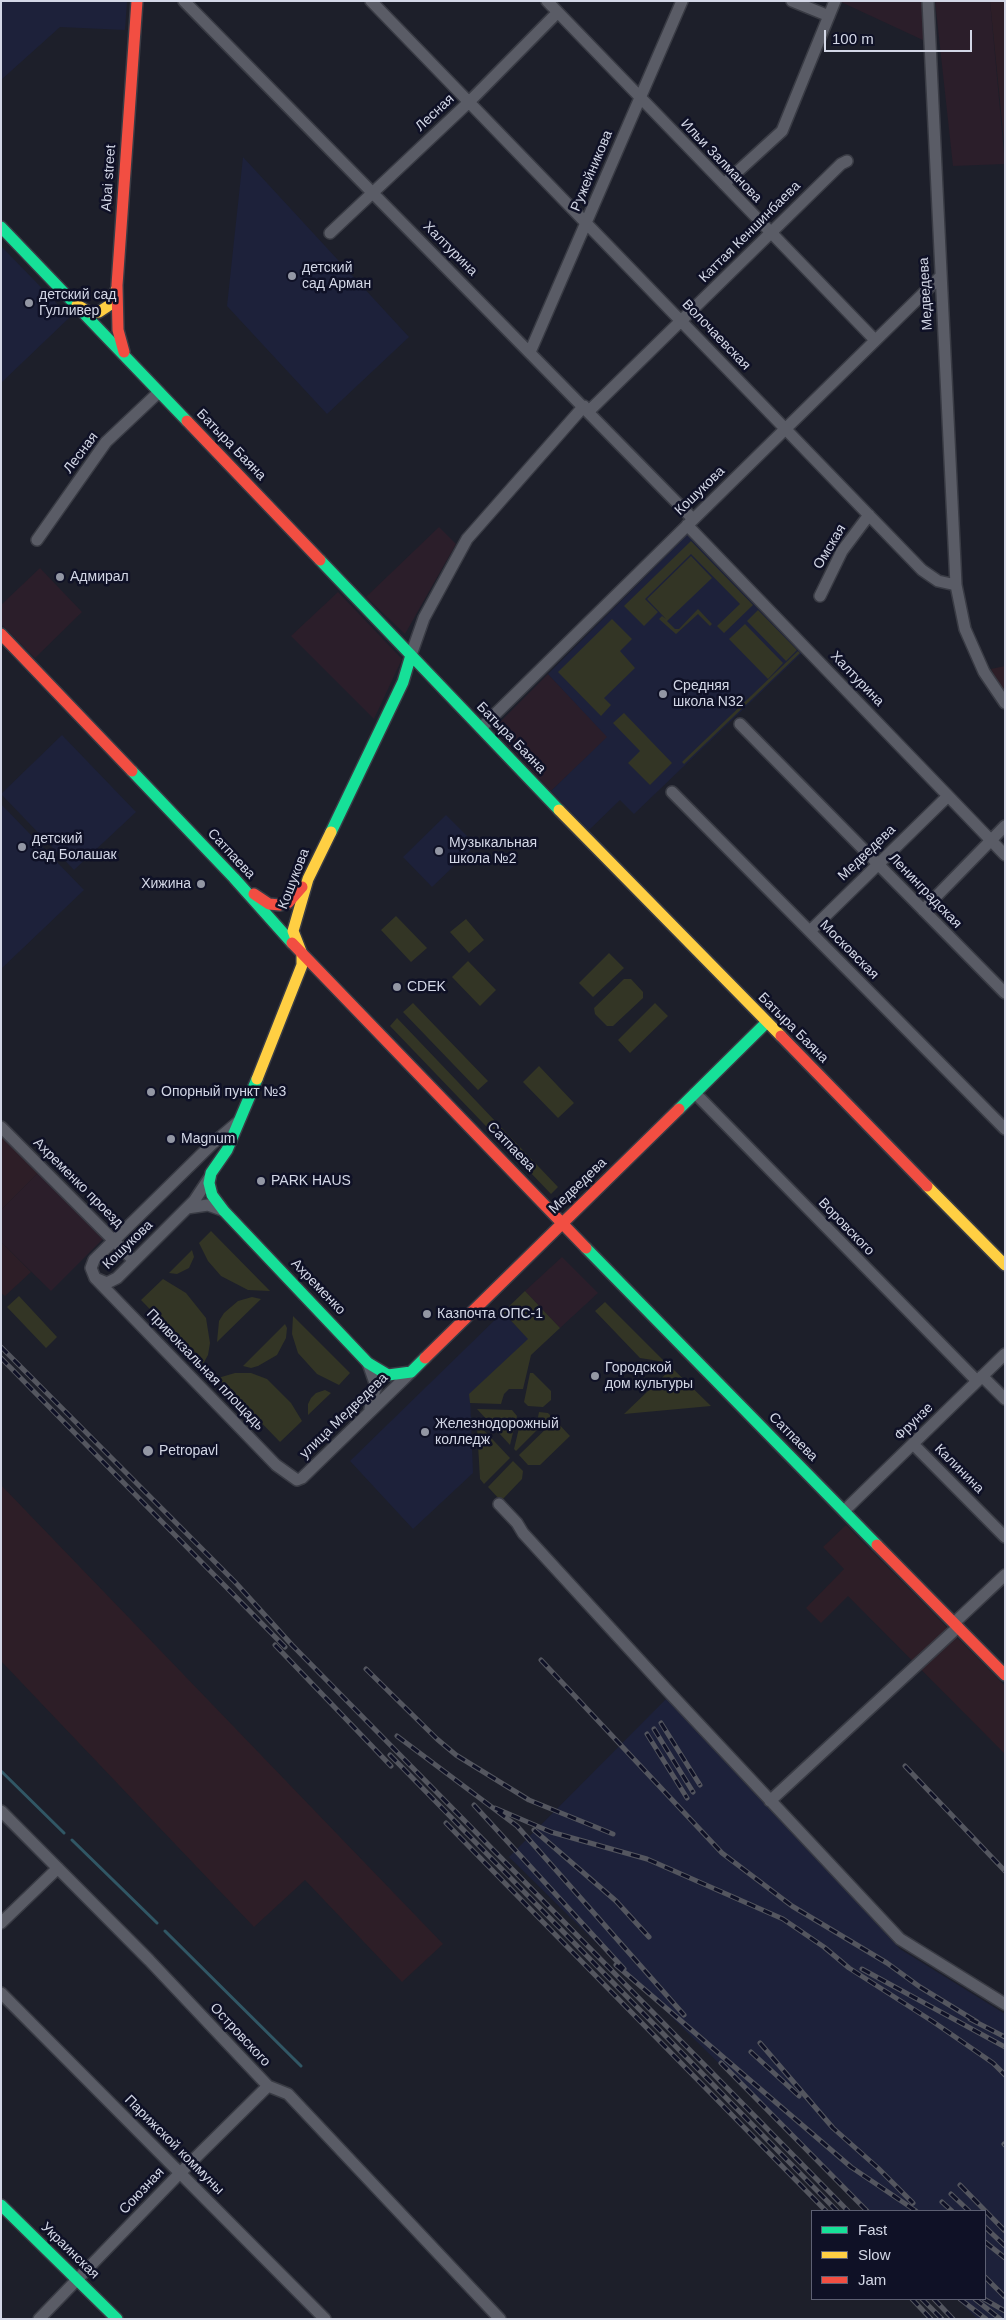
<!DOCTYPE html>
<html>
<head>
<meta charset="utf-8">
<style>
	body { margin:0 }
	#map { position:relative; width:1006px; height:2320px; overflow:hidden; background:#1d1f2a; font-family:Arial,sans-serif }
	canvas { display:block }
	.frame { position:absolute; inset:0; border:2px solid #d3d7e6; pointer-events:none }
	.legend { position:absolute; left:811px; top:2210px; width:175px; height:90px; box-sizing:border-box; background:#0f1126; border:1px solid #5d6073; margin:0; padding:6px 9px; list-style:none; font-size:15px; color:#d3d7e6 }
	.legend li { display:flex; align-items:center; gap:10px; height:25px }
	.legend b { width:25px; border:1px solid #5d6073 }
	.scale { position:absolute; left:824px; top:30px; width:148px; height:22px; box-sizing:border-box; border:2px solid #d3d7e6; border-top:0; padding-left:6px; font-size:15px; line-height:18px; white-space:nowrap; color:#d3d7e6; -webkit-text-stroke:4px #0f1126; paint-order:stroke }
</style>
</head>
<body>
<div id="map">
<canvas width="1006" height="2320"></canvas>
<div class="frame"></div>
<ul class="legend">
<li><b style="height:6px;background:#16e098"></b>Fast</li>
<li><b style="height:6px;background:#ffcf43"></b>Slow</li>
<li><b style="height:6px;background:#f24e42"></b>Jam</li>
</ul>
<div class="scale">100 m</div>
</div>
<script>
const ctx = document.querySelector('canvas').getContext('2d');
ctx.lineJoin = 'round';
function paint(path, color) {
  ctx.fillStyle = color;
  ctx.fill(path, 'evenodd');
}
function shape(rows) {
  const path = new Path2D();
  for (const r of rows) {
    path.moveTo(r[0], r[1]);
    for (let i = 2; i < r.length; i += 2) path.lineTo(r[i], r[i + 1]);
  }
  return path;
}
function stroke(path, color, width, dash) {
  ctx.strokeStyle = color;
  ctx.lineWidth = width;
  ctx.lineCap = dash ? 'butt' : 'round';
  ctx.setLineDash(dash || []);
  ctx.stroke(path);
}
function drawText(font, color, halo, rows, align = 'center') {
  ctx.font = font + ' Arial,sans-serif';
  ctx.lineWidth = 5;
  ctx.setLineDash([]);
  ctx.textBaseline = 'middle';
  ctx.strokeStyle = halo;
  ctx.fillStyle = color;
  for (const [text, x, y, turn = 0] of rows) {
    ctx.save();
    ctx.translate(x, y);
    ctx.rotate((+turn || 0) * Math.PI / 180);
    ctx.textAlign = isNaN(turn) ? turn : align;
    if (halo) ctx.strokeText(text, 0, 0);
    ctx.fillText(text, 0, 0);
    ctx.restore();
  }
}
paint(shape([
	[842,1,923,1,925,41,841,2],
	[935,1,990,1,1005,164,953,166],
	[439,527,456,544,405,634,366,597],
	[40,568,82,612,35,658,1,624,1,605],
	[338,592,402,659,374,719,291,636],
	[548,674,608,737,551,791,493,729],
	[39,1172,104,1238,51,1291,1,1242,1,1210],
	[562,1257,598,1293,560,1328,525,1291]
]), '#2b1e2a');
paint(shape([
	[990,1,1005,1,1005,152],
	[1005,666,1005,695,991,669],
	[1,1134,39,1172,1,1210],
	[1,1242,31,1272,5,1296,1,1293],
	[1,1485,443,1944,402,1982,305,1880,254,1927,1,1661],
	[846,1525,1005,1686,1005,1754,848,1596,821,1623,806,1608,844,1569,823,1547]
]), '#2d1e27');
paint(shape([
	[1,1,127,1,125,30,60,27,1,80],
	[243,157,409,337,327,414,227,306],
	[1,246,70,317,1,383],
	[688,534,803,652,634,814,620,800,589,830,551,791,607,737,548,674],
	[62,735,136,812,74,870,1,794],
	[1,804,84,890,1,969],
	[446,815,476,845,432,887,403,857],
	[503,1312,529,1339,470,1394,473,1473,413,1529,350,1461],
	[668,1697,900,1949,1005,2014,1005,2319,978,2319,957,2299,985,2299,985,2211,869,2211,509,1857]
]), '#1d213a');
paint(shape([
	[691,541,753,605,724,633,717,626,740,604,691,554,645,599,658,612,644,626,624,606],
	[691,556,712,578,667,621,675,629,679,629,698,609,712,624,710,626,698,614,676,634,659,619,662,616,666,619,647,599],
	[758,610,797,650,786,661,747,621],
	[612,619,632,639,620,651,635,668,604,698,611,705,601,716,558,672],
	[745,624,783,663,768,679,729,639],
	[798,651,800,653,684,764,682,762],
	[624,713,672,763,650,785,628,763,640,751,613,723],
	[396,916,427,948,411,962,381,930],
	[466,919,484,940,469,953,450,932],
	[609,953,624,968,593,997,579,983],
	[468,961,496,990,480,1006,452,977],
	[624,979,631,979,643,992,643,998,613,1026,607,1026,595,1014,594,1008],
	[413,1003,488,1081,478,1090,403,1012],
	[655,1003,668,1016,630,1053,618,1040],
	[397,1018,558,1187,551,1194,390,1026],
	[539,1066,574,1103,558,1118,523,1082],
	[211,1231,270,1291,248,1290,221,1276,208,1261,199,1243],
	[192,1250,194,1257,189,1268,177,1274,169,1273],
	[163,1279,186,1293,206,1318,210,1343,208,1355,203,1364,141,1300],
	[525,1291,560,1328,531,1355,523,1389,509,1389,504,1394,501,1404,470,1403,469,1394,528,1339,503,1312],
	[19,1296,57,1337,46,1348,7,1307],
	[252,1297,261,1299,217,1342,219,1321,224,1313,238,1301],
	[605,1302,665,1362,640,1358,595,1311],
	[293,1316,350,1373,339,1385,317,1374,298,1353,292,1334],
	[285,1324,287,1328,286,1338,277,1355,258,1366,251,1368,243,1366],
	[672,1368,711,1406,624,1414],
	[235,1373,251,1373,267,1379,291,1403,302,1421,280,1442,218,1378],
	[530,1373,533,1373,551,1391,551,1400,543,1407,528,1406,524,1402],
	[325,1390,331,1393,308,1415,308,1404,311,1398,316,1393],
	[477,1409,512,1410,517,1416,510,1445],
	[539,1412,548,1413,551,1416,516,1451,514,1449,519,1428,532,1426,537,1422],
	[555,1420,570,1436,540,1465,528,1465,519,1455],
	[479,1425,510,1458,484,1484,480,1479,477,1427],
	[513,1461,523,1471,522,1479,501,1501,488,1487]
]), '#333525');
stroke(shape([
	[1,1771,64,1833],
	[72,1840,157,1923],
	[165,1931,301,2066]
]), '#315765', 3);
const street = shape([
	[184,1,693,519],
	[371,1,922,570,938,581,956,585,965,629,984,672,1005,703],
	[547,1,875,340],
	[792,1,829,16],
	[928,1,956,585],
	[724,184,782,131,835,1],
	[330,233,469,102,557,13],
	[530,352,682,1],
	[589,411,841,164,847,161],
	[687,525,1005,855],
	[37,540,106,442,159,392],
	[820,596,842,551,869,515],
	[411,655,424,618,467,539,584,406],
	[740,724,1005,993],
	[481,728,940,277],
	[672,792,1005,1129],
	[923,910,1005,826],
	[810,931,947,797],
	[695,1093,977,1381],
	[1,1127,134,1261],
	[210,1177,194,1201,117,1278,107,1283,95,1278,91,1268,94,1260,212,1144,238,1122],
	[187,1208,208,1205,222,1210],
	[95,1278,276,1465,297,1480,302,1478,411,1372],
	[368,1363,376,1386,370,1409],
	[982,1376,1005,1399],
	[913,1444,1005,1537],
	[499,1504,517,1523,523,1533,667,1690,900,1939,1005,2004],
	[844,1511,1005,1354],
	[954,1623,1005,1575],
	[770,1801,958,1627],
	[1,1811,149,1960,268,2086,288,2094,500,2319],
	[1,1923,58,1868],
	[1,1993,325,2319],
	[39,2319,180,2173,268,2086]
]);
const fast = shape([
	[1,227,187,421],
	[320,560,559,810],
	[132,771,234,878,292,943],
	[331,832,403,682,411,655],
	[257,1079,227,1150,211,1173,209,1183,212,1195,224,1211,368,1363,388,1375,411,1372,425,1358],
	[679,1109,767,1022],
	[586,1248,877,1545],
	[1,2205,117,2319]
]);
const slow = shape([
	[77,305,89,312,99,312,111,304,116,290],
	[559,810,781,1036],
	[257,1079,302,965,302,954,293,931,308,879,331,832],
	[927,1186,1005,1265]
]);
const jam = shape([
	[124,352,118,330,117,285,137,1],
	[187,421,320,560],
	[1,634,132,771],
	[254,894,269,904,280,905,288,903,302,887],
	[292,943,586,1248],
	[781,1036,927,1186],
	[425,1358,679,1109],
	[877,1545,1005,1675]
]);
stroke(street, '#393b44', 14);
stroke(fast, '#393b44', 14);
stroke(slow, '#393b44', 14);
stroke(jam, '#393b44', 14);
stroke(street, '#5a5c66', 11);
stroke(fast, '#16e098', 11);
stroke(slow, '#ffcf43', 11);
stroke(jam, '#f24e42', 11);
const rail = shape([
	[1,1347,235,1582,292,1645,848,2211],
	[1,1358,285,1647],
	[275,1645,391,1766],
	[541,1660,722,1853,792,1906,887,1963,920,1987,977,2022],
	[366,1669,437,1739,456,1755,529,1800,613,1834],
	[661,1723,700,1785],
	[654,1729,693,1792],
	[647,1734,687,1798],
	[397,1736,517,1826,684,2015],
	[390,1755,837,2211],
	[905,1766,1005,1871],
	[474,1805,624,1969],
	[495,1808,551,1832,647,1859,783,1919,824,1947,849,1968,932,2021,993,2063,1005,2075],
	[446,1823,826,2211],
	[534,1830,616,1901,649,1937],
	[616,1965,851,2167,916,2211],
	[862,1969,1005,2047],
	[970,2019,1005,2037],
	[760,2043,833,2128,878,2168,913,2203],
	[751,2052,799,2096],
	[721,2063,867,2211],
	[1004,2144,1005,2145],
	[960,2185,1005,2231],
	[951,2194,969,2211],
	[942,2202,952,2211],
	[985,2227,1005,2246],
	[985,2242,1005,2258],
	[985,2277,1005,2297],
	[912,2299,931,2319],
	[922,2299,942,2319],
	[934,2299,953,2319],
	[960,2299,986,2319],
	[975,2299,1000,2319],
	[984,2299,1005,2311]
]);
stroke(rail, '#54565f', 5);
stroke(rail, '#0f1126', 3, [9]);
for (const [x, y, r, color] of [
	[292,276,5,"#9397a4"],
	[29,303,5,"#9397a4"],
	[60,577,5,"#9397a4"],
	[663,694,5,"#9397a4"],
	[22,847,5,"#9397a4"],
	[439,851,5,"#9397a4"],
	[201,884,5,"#9397a4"],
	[397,987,5,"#9397a4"],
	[151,1092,5,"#9397a4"],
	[171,1139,5,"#9397a4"],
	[261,1181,5,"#9397a4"],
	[427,1314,5,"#9397a4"],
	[595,1376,5,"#9397a4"],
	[425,1432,5,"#9397a4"],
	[148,1451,6,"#9397a4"]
]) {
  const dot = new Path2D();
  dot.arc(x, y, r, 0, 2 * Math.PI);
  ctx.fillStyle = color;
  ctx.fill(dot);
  stroke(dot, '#0f1126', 2);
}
drawText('14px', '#d3d7e6', '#0f1126', [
	["Лесная",435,113,-43],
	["Ильи Залманова",721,161,46],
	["Ружейникова",592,171,-67],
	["Abai street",109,178,-86],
	["Каттая Кеншинбаева",750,232,-45],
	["Халтурина",450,249,45],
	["Медведева",926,294,-93],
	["Волочаевская",716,335,46],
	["Батыра Баяна",231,445,46],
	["Лесная",81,453,-53],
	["Кошукова",700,491,-44],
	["Омская",830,547,-59],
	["Халтурина",857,679,46],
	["Батыра Баяна",511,738,46],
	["Медведева",867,853,-44],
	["Сатпаева",231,854,47],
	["Кошукова",294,879,-69],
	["Ленинградская",925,891,46],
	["Московская",849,950,45],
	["Батыра Баяна",793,1028,45],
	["Сатпаева",511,1147,46],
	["Ахременко проезд",78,1183,45],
	["Медведева",578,1186,-44],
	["Воровского",846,1227,46],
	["Кошукова",128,1245,-44],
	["Ахременко",318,1287,46],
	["Привокзальная площадь",205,1370,46],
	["улица Медведева",344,1416,-44],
	["Фрунзе",914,1422,-44],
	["Сатпаева",793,1437,45],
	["Калинина",959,1469,45],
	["Островского",240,2035,47],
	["Парижской коммуны",174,2145,45],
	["Союзная",142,2191,-47],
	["Украинская",70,2251,44]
]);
drawText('14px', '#d3d7e6', '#0f1126', [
	["детский",302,268],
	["сад Арман",302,284],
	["детский сад",39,295],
	["Гулливер",39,311],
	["Адмирал",70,577],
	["Средняя",673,686],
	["школа N32",673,702],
	["детский",32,839],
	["сад Болашак",32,855],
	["Музыкальная",449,843],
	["школа №2",449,859],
	["Хижина",191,884,"right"],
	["CDEK",407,987],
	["Опорный пункт №3",161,1092],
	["Magnum",181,1139],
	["PARK HAUS",271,1181],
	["Казпочта ОПС-1",437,1314],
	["Городской",605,1368],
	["дом культуры",605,1384],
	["Железнодорожный",435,1424],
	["колледж",435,1440],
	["Petropavl",159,1451]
], 'left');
</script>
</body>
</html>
